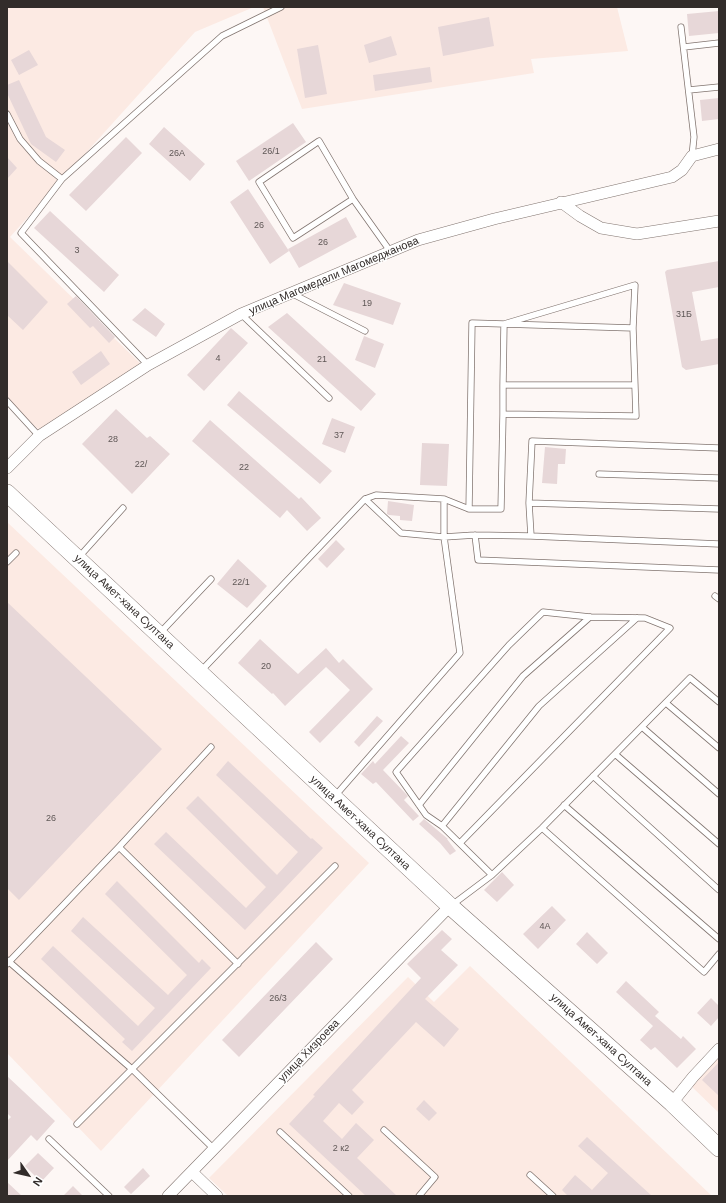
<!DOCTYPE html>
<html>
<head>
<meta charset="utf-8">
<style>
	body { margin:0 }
	#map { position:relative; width:726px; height:1203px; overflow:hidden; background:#fdf7f5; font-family:Arial,sans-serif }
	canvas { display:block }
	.frame { position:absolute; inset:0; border:8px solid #322c2a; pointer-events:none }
	.north { position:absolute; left:8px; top:1155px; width:40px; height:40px; -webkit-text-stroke:3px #fff; paint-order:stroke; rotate:124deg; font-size:11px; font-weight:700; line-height:16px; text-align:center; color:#322c2a }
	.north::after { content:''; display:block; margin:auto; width:14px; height:18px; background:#322c2a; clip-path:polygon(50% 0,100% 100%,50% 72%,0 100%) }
</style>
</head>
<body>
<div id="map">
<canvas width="726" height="1203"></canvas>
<div class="frame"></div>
<div class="north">N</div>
</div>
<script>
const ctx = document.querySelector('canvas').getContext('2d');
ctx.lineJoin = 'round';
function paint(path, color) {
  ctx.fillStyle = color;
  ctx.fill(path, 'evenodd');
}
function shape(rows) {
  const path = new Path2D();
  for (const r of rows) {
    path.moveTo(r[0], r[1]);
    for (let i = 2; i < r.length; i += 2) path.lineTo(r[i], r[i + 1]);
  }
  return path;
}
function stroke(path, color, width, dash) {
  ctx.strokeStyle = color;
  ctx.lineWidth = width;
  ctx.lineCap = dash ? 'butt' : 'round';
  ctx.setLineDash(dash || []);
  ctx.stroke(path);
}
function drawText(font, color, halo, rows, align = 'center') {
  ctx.font = font + ' Arial,sans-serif';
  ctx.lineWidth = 3;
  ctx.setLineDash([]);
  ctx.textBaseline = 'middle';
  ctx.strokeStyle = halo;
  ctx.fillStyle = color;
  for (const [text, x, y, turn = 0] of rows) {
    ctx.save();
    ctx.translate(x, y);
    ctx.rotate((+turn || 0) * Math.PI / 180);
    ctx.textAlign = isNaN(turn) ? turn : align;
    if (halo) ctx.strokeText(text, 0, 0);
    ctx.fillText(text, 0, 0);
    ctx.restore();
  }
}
paint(shape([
	[7,7,254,7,195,32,10,237,146,369,44,434,7,402],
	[263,7,617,7,628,51,531,59,534,73,302,109],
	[7,522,369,863,101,1151,7,1053],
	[470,966,712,1196,228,1196,209,1178,408,977,434,1002],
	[719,1056,719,1113,691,1086]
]), '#fceae3');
paint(shape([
	[719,11,719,33,689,36,687,14],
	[489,17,494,46,443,56,438,27],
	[391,36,397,55,369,63,364,45],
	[318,45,327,94,305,98,297,49],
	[29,50,38,65,19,75,11,60],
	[430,67,432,82,375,91,373,75],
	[19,80,46,137,65,150,56,162,31,144,7,93,7,85],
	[719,98,719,119,702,121,700,100],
	[293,123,306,142,249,181,236,161],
	[164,127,205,164,190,181,149,144],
	[126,137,142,153,86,211,69,195],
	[7,157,17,168,7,179],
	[248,189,289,251,270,264,230,202],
	[50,211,119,275,104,292,34,228],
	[346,217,357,237,299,268,288,249],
	[7,261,48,302,23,330,7,315],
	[719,261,719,287,692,292,701,341,719,338,719,364,686,370,682,367,665,272,667,270],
	[344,283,401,303,393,325,333,305],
	[76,296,115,337,109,343,93,326,90,328,67,304],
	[145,308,165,324,156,337,132,320],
	[287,313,376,394,361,411,268,327],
	[231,328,248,343,204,391,187,375],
	[364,336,384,344,375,368,355,360],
	[101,351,110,364,81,385,72,372],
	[239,391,332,471,320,484,227,405],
	[116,409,147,438,150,436,170,454,132,494,82,444],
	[332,418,355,427,345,453,322,444],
	[210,420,299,499,301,497,321,518,307,531,287,510,280,518,192,441],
	[422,443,449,444,447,486,420,485],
	[545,447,566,449,565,464,558,464,557,484,542,483],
	[388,501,414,505,412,521,400,520,400,516,389,515,387,514],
	[336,540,345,549,327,568,318,559],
	[238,559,267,586,247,608,217,584],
	[7,602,162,749,19,900,7,888],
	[260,639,298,674,326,648,339,663,343,659,373,689,320,743,309,732,350,690,326,667,285,706,273,693,272,694,238,663],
	[377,716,383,721,359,747,354,742],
	[401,736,409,743,383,770,408,796,404,800,419,816,413,821,376,782,373,784,361,774,373,761,375,764],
	[228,761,311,839,312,838,323,848,245,930,154,844,166,832,246,908,266,887,186,808,198,796,277,875,298,852,216,775],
	[424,819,448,839,447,839,456,851,450,855,440,843,419,824],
	[502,872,514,885,497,902,484,890],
	[117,881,199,963,202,959,211,968,132,1051,122,1042,125,1039,41,959,53,946,138,1026,155,1008,71,931,83,917,168,995,187,975,105,894],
	[552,906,566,920,538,949,523,934],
	[442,930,452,939,441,950,458,965,425,999,459,1029,444,1047,416,1022,352,1090,364,1102,352,1115,339,1103,323,1121,342,1139,356,1123,374,1140,357,1158,397,1196,366,1196,289,1124,315,1096,313,1095,421,978,407,964],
	[587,932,608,953,597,964,576,944],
	[316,942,333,959,239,1057,222,1040],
	[626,981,659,1012,655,1016,681,1039,683,1036,696,1049,677,1068,655,1047,651,1050,640,1040,653,1026,616,992],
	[711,998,719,1006,719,1017,711,1026,697,1013],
	[719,1062,719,1096,702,1080],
	[7,1076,55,1121,37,1141,31,1135,7,1161,7,1121,11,1117,7,1113],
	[424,1100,437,1113,429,1121,416,1109],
	[587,1137,652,1196,568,1196,562,1190,575,1175,592,1190,608,1173,578,1146],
	[38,1153,54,1168,41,1182,25,1166],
	[143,1168,150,1176,131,1194,124,1187],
	[7,1182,22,1196,7,1196],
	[73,1186,83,1196,63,1196]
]), '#e7d7d8');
const service = shape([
	[681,27,694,137,692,156],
	[684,47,719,43],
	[689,90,719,87],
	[7,114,20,139,39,161,62,179],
	[353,199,319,141,259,182,293,238,353,199,390,251],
	[291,293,365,331],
	[241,314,329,398],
	[148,365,21,233,62,179,222,36,281,7],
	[503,385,635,385],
	[7,401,39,436],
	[599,474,719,478],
	[444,499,469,509,501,509,503,414,503,385,504,324,635,285,633,328,636,416,503,414],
	[529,503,719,509],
	[469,509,472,323,633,328],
	[475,535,478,560,719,570],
	[531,536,529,503,532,441,719,448],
	[79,557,123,508],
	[7,562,16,553],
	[715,596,719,599],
	[160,633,211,579],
	[201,671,365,499,401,533,444,537,444,499,376,495,365,499],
	[666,703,719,748],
	[642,727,719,794],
	[615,754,719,844],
	[593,776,719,890],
	[335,796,460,653,444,537,475,535,531,536,719,544],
	[419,805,523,676,590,617],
	[564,805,719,939],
	[442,826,539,706,637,618],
	[542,828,704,972,719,954],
	[460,843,670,628,645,618,590,617,543,612,509,645,396,772,426,815,442,826,492,875],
	[119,847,238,964],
	[452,905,492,875,542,828,690,678,719,702],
	[7,960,133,1070,214,1149],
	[7,964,119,847,211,747],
	[77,1124,335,866],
	[384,1130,435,1177,419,1196],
	[280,1132,349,1196],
	[49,1139,109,1196],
	[530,1175,553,1196]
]);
const minor = shape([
	[561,202,580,216,601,228,637,234,719,221],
	[7,468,39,436,148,365,241,314,418,240,494,219,672,177,682,170,692,156,719,149],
	[672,1103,693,1077,719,1049],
	[192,1172,217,1196],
	[168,1196,450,906]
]);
const primary = shape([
	[7,493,450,906,672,1103,719,1148]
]);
stroke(service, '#827570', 7);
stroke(minor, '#827570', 12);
stroke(primary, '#827570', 18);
stroke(service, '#fff', 5.5);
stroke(minor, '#fff', 11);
stroke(primary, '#fff', 17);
drawText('9px', '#5f5756', null, [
	["26/1",271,152],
	["26А",177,154],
	["26",259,226],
	["26",323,243],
	["3",77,251],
	["19",367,304],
	["31Б",684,315],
	["4",218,359],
	["21",322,360],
	["37",339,436],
	["28",113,440],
	["22/",141,465],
	["22",244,468],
	["22/1",241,583],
	["20",266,667],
	["26",51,819],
	["4А",545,927],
	["26/3",278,999],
	["2 к2",341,1149]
]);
drawText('11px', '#322c2a', '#fff', [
	["улица Магомедали Магомеджановa",334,276,-23],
	["улица Амет-хана Султана",124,602,43],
	["улица Амет-хана Султана",360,823,43],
	["улица Амет-хана Султана",601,1040,42],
	["улица Хизроева",309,1051,-46]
]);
</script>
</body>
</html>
